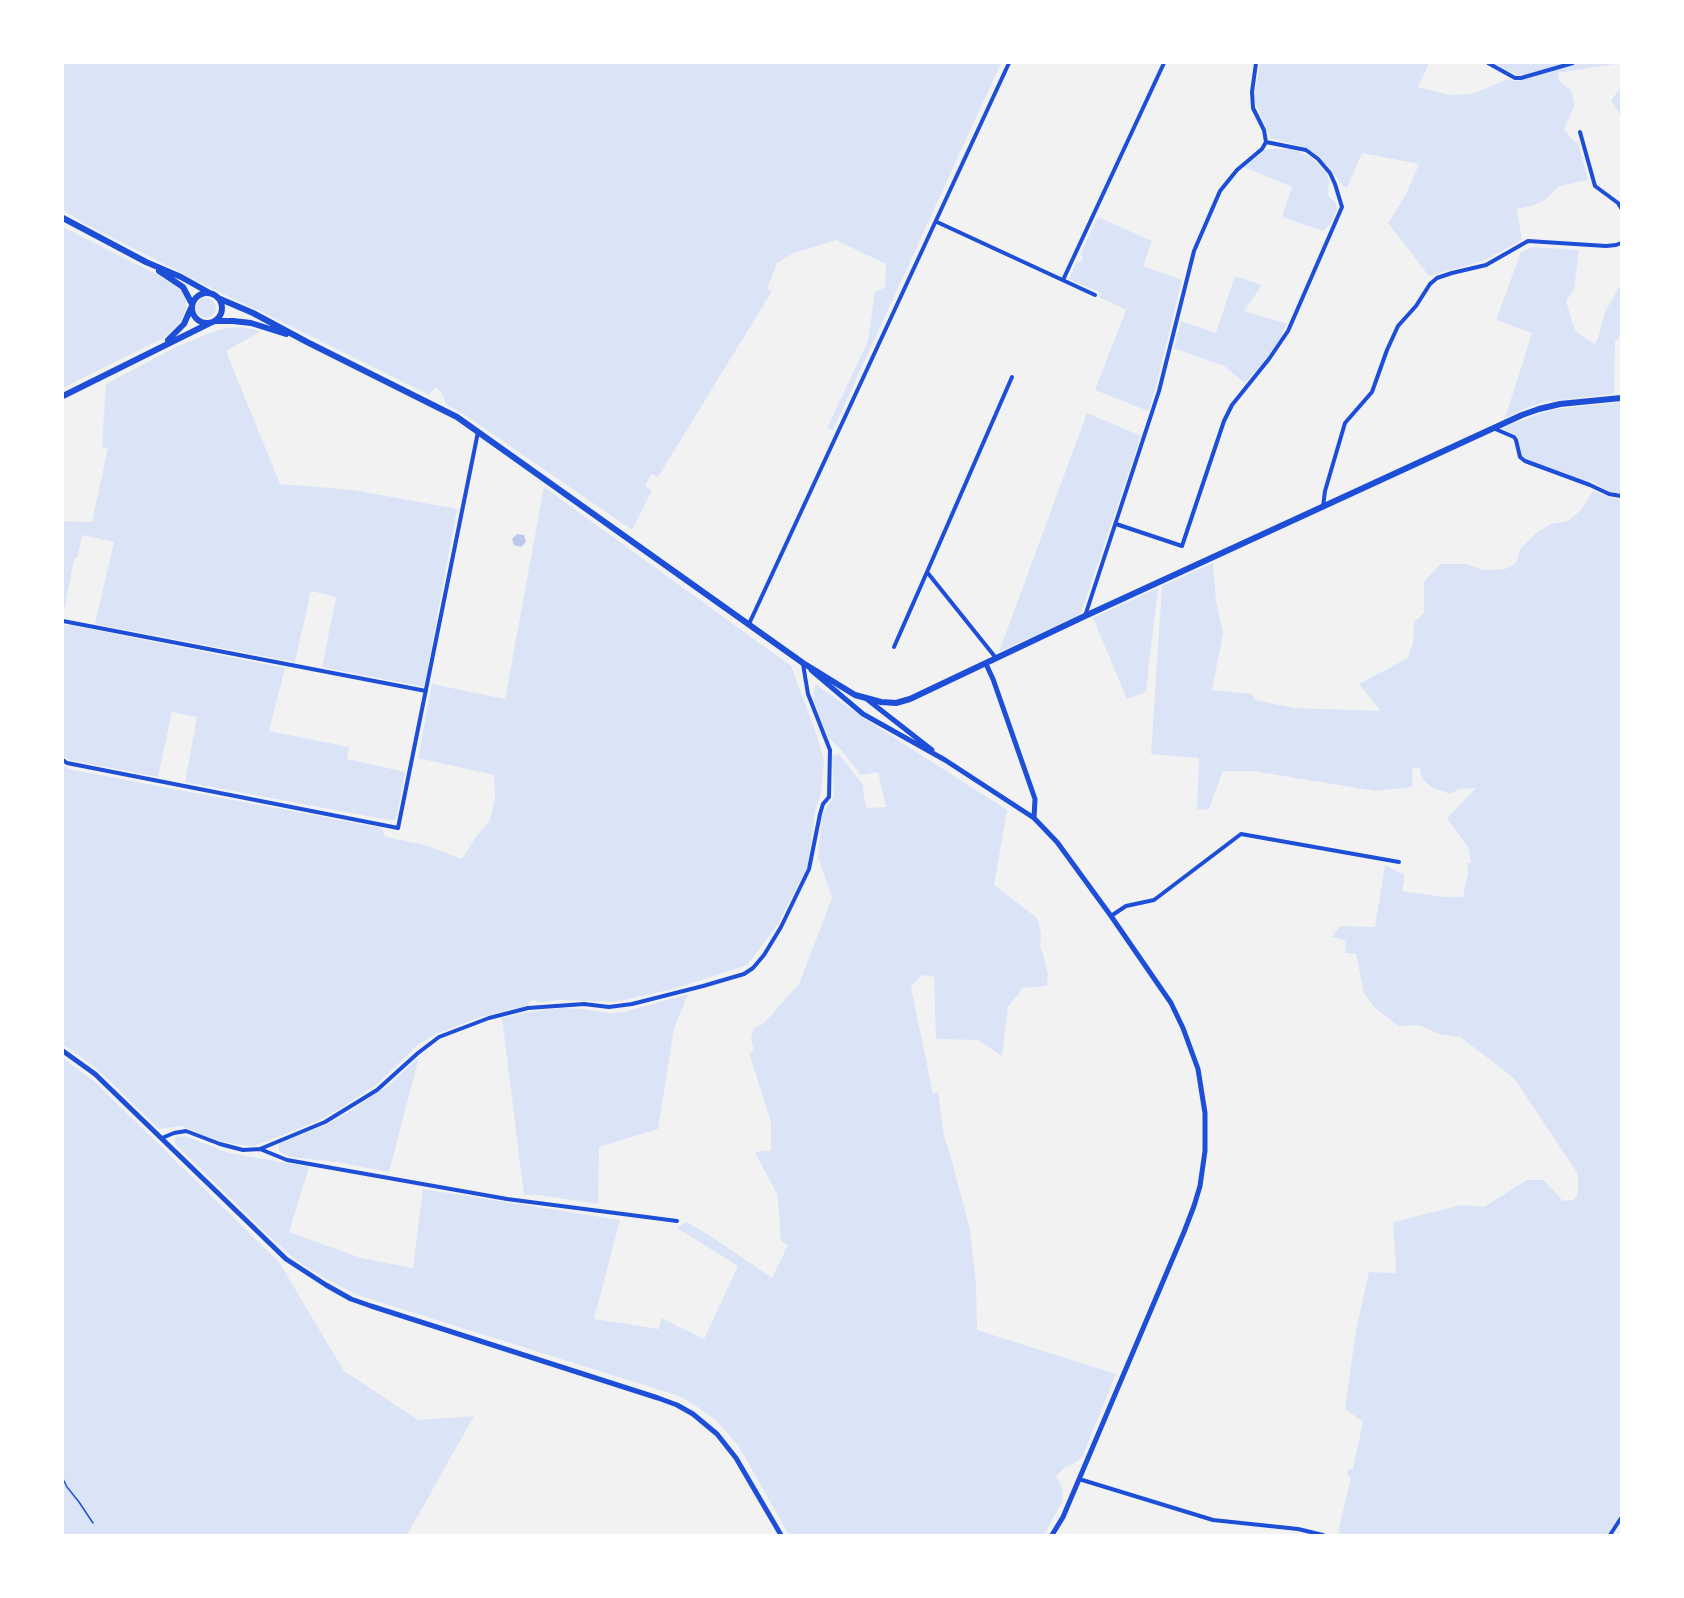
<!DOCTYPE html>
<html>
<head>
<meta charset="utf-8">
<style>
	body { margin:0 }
	#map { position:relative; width:1684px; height:1598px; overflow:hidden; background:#f2f2f2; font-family:Manrope,sans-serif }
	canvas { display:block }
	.frame { position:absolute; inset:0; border:64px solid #fff; pointer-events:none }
</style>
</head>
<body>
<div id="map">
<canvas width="1684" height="1598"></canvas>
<div class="frame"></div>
</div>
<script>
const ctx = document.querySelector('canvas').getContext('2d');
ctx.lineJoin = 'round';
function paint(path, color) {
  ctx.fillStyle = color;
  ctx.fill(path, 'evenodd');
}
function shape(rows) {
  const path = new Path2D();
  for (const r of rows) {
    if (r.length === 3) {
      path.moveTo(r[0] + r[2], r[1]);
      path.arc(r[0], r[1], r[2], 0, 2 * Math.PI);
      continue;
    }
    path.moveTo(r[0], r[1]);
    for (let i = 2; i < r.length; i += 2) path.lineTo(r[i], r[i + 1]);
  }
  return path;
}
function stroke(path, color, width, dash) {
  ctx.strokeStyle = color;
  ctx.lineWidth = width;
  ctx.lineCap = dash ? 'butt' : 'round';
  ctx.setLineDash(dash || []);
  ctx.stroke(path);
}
paint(shape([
	[63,63,1001,63,833,430,827,428,868,341,875,292,885,287,886,264,836,240,794,253,777,263,767,289,772,291,658,477,651,474,645,486,652,490,632,530,465,415,446,404,442,394,436,387,431,392,429,395,262,312,227,296,85,224,63,210],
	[1260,63,1429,63,1418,87,1450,95,1472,94,1508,79,1514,81,1522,80,1580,63,1621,63,1558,73,1559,81,1571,90,1575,104,1564,130,1573,140,1578,143,1588,180,1559,186,1545,200,1532,206,1517,209,1522,240,1483,261,1429,276,1388,223,1406,195,1419,164,1362,153,1347,188,1343,186,1328,166,1307,148,1270,138,1255,102,1255,92],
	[1494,63,1565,63,1518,76],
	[1621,86,1621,121,1619,113,1611,101],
	[1269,149,1291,149,1301,152,1312,158,1326,173,1329,182,1328,195,1336,204,1337,209,1331,223,1323,231,1282,217,1292,187,1244,167,1265,150],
	[1098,217,1152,241,1143,266,1182,280,1155,390,1148,411,1095,390,1126,310,1099,297,1101,293,1069,279,1077,261,1081,262,1083,257,1080,255],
	[63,227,156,274,179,288,184,293,186,301,186,309,181,321,164,338,63,388],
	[1533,247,1579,250,1574,290,1566,301,1575,331,1595,344,1599,335,1605,312,1621,284,1621,335,1615,342,1614,394,1543,402,1529,407,1505,418,1532,333,1496,320,1521,252],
	[1235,276,1262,285,1244,311,1287,324,1282,333,1283,335,1264,362,1245,383,1224,366,1174,348,1181,321,1216,333],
	[206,308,10],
	[240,327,261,331,226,351,280,484,354,490,457,509,424,687,322,667,336,597,311,591,295,662,95,624,114,542,82,535,78,556,74,559,63,618,63,521,92,522,108,448,102,447,106,384,174,348,207,334,226,328],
	[1621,402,1621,494,1609,492,1593,482,1572,478,1566,473,1547,468,1528,460,1521,455,1519,440,1516,435,1501,428,1542,413,1556,409],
	[1087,413,1141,436,1082,610,1079,615,999,652],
	[544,487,791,666,815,730,824,760,821,793,815,811,810,850,807,867,778,924,747,965,673,989,615,1002,560,1000,537,1003,536,1000,530,1001,528,1005,480,1017,436,1034,419,1044,376,1085,341,1108,316,1122,254,1146,241,1145,219,1141,181,1126,159,1129,96,1068,63,1044,63,765,68,769,382,828,385,837,425,845,462,859,475,838,490,820,495,799,494,775,418,758,432,684,505,699],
	[1593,491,1613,498,1621,499,1621,1513,1607,1535,1339,1535,1339,1528,1351,1477,1347,1474,1348,1469,1353,1469,1363,1422,1345,1409,1356,1330,1369,1272,1396,1273,1393,1222,1461,1205,1484,1207,1527,1180,1544,1180,1563,1201,1573,1200,1578,1195,1578,1174,1514,1078,1460,1037,1439,1034,1419,1025,1399,1026,1375,1008,1364,993,1356,954,1345,953,1346,940,1332,937,1340,926,1375,927,1385,865,1405,875,1402,891,1444,897,1463,897,1468,872,1467,863,1471,863,1468,847,1447,818,1476,788,1459,789,1450,794,1431,787,1423,779,1420,772,1421,769,1413,767,1412,787,1376,791,1252,771,1223,771,1209,809,1197,810,1199,758,1151,754,1162,586,1213,563,1216,601,1223,633,1212,690,1252,694,1255,700,1294,708,1381,711,1359,684,1408,658,1413,642,1414,622,1424,613,1424,582,1440,564,1466,564,1483,570,1505,569,1516,563,1521,548,1536,533,1551,524,1568,521,1581,510],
	[1158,588,1146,692,1127,699,1093,618],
	[70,625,285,668,269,731,349,747,347,759,405,772,397,816,394,820,389,820,185,782,197,717,172,712,158,777,69,760,64,757,63,756,63,626],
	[815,684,865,719,1007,810,994,885,1036,917,1039,923,1041,935,1040,947,1044,957,1048,974,1047,986,1023,988,1008,1007,1002,1056,978,1040,936,1039,934,977,922,975,911,987,933,1094,938,1091,944,1137,950,1154,970,1230,976,1285,977,1330,1116,1374,1082,1457,1075,1463,1065,1467,1056,1476,1061,1485,1063,1492,1062,1502,1044,1535,789,1535,738,1445,717,1421,693,1404,679,1396,357,1295,326,1279,300,1263,272,1239,175,1144,175,1137,185,1136,229,1153,309,1167,289,1232,361,1258,413,1268,423,1189,620,1220,594,1319,659,1329,661,1318,704,1339,738,1266,677,1228,686,1222,706,1233,772,1278,788,1245,781,1241,779,1211,777,1194,755,1152,771,1150,771,1122,749,1053,754,1051,751,1039,754,1028,763,1024,799,984,832,898,818,857,822,814,834,796,832,756,839,754,863,785,864,799,867,808,886,807,878,772,861,775,844,753,828,737,813,700],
	[688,994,674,1028,658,1129,599,1147,598,1204,538,1195,524,1195,502,1018,523,1013,560,1008,585,1009,609,1013,624,1012],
	[419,1057,389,1172,336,1162,290,1157,280,1152,278,1145,280,1143,326,1125,350,1111,389,1085],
	[63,1058,96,1083,279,1262,344,1371,418,1420,474,1416,407,1535,63,1535]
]), '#dbe4f7');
paint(shape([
	[517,534,524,535,526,542,521,547,514,545,512,539]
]), '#bdc9ec');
stroke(shape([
	[63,1479,67,1487,79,1502,93,1523]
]), '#1d4ed8', 1.5);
stroke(shape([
	[1488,63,1515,78,1521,78,1573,63],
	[1580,132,1595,186,1618,203,1621,208],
	[937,222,1095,295],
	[1063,280,1164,63],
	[1493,428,1514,437,1516,440,1520,457,1525,461,1590,485,1609,494,1621,496],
	[1323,507,1325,491,1345,423,1372,392,1387,350,1398,326,1416,306,1430,284,1437,278,1452,273,1486,265,1528,241,1606,246,1616,245,1621,243],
	[1116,524,1182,546,1224,421,1232,405,1269,359,1288,331,1342,207,1335,184,1330,173,1318,159,1306,150,1266,142],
	[1085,616,1159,391,1194,251,1220,191,1237,170,1262,149,1266,142,1264,130,1253,108,1252,92,1256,63],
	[63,621,426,691],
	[749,624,1009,63],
	[894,647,927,572],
	[996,658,927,572,1012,377],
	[63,760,67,763,398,828,478,432],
	[1111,916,1126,906,1154,900,1241,834,1399,862],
	[162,1138,174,1133,186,1131,220,1144,243,1150,260,1149,325,1122,377,1090,418,1053,439,1037,489,1018,528,1008,584,1004,609,1007,632,1004,703,986,744,974,753,968,764,955,781,927,809,869,820,814,823,804,829,797,830,750,808,694,803,664],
	[260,1149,287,1160,507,1199,677,1221],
	[1079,1479,1213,1520,1298,1529,1323,1535],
	[1610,1535,1621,1518]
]), '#1d4ed8', 4);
stroke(shape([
	[986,664,993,679,1035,799,1034,818,1057,842,1111,916,1171,1003,1183,1028,1198,1069,1205,1113,1205,1151,1200,1186,1194,1206,1184,1232,1063,1517,1052,1535],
	[811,670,863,714,945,760,1034,818],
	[868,700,932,750],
	[63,1051,95,1074,286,1259,326,1285,351,1299,371,1306,658,1398,677,1405,693,1414,717,1434,736,1458,781,1535]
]), '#1d4ed8', 5);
stroke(shape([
	[63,218,146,262,181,277,208,292],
	[159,271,183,287,192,304],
	[207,308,15],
	[218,298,253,313,307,342,457,417,803,663,855,695,881,702,896,703,910,699,1085,616,1522,415,1539,409,1560,404,1621,398],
	[215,321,233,321,251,323,286,334],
	[168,340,184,324,191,308],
	[63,396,210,323]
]), '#1d4ed8', 6);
</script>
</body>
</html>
